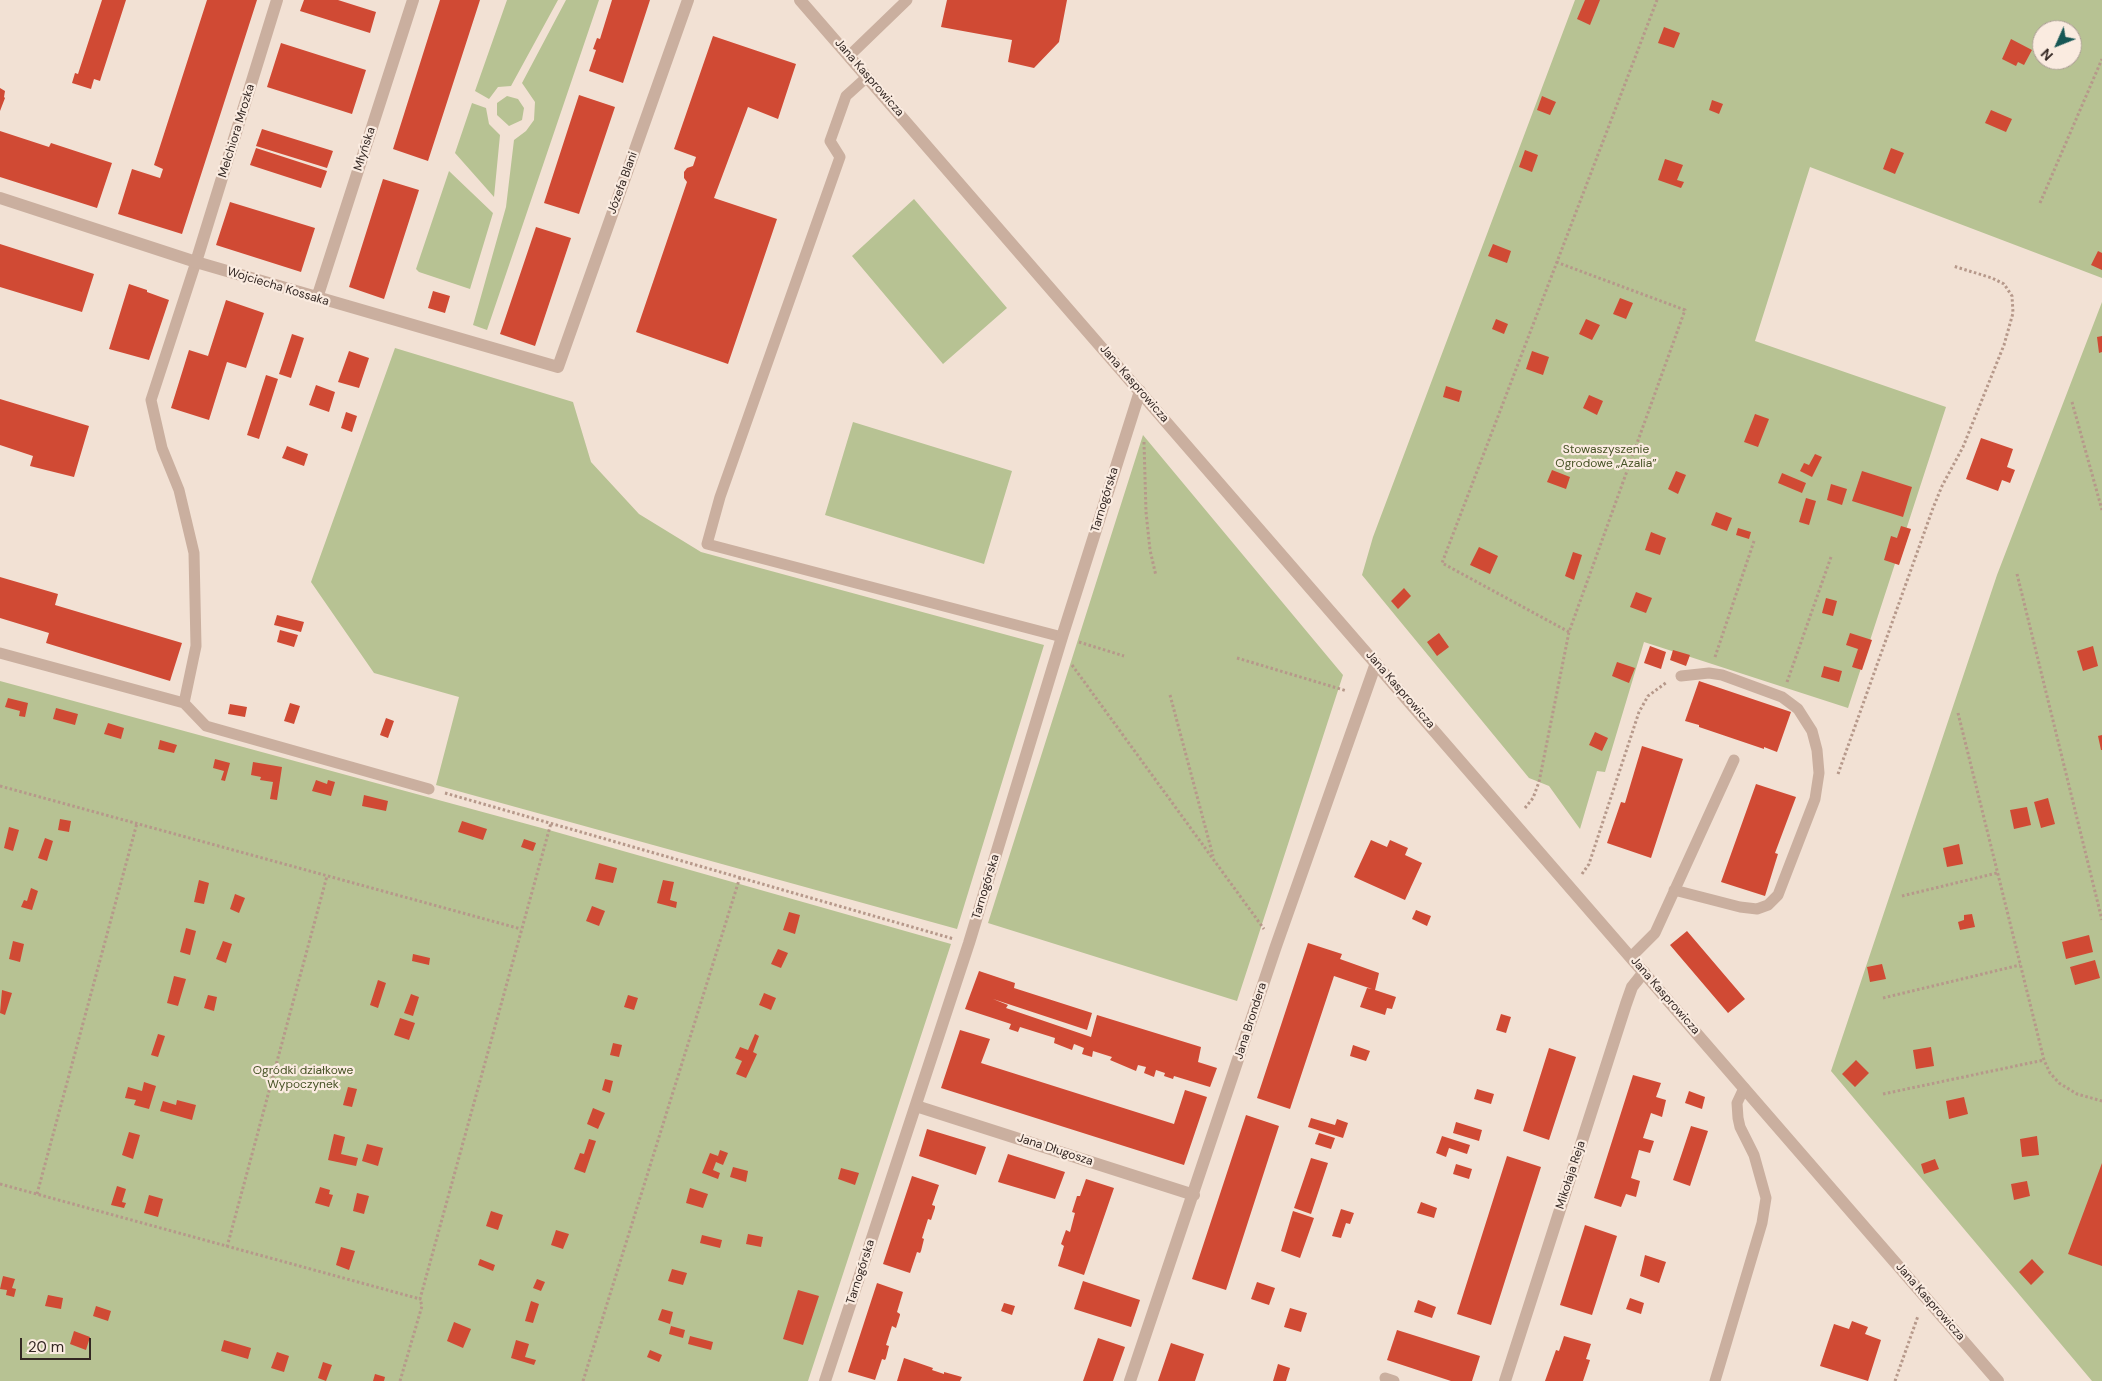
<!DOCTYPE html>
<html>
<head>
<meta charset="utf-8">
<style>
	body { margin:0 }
	#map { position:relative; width:2102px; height:1381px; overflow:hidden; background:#f2e1d4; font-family:"DM Sans",sans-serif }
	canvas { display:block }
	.north { position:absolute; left:2032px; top:20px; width:50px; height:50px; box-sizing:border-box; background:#faebe0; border:1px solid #aa9d94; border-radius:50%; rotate:226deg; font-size:14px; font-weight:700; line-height:20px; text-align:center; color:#332723 }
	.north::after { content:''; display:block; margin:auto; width:18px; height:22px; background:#175755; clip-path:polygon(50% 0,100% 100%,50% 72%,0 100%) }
	.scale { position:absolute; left:20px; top:1338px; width:71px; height:22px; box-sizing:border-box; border:2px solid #332723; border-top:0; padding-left:6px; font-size:15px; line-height:18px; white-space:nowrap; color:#332723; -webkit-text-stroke:4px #faebe0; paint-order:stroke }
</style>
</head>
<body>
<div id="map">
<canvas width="2102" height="1381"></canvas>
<div class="north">N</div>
<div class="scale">20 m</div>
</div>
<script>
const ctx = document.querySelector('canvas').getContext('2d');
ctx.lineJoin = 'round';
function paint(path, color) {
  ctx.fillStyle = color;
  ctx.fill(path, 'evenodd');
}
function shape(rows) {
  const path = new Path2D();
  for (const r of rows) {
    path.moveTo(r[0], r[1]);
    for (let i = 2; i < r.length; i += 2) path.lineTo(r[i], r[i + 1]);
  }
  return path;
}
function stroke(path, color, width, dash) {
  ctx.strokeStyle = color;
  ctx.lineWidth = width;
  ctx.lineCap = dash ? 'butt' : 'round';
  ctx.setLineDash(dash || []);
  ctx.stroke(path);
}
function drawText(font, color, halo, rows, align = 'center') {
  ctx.font = font + ' "DM Sans",sans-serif';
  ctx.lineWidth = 4.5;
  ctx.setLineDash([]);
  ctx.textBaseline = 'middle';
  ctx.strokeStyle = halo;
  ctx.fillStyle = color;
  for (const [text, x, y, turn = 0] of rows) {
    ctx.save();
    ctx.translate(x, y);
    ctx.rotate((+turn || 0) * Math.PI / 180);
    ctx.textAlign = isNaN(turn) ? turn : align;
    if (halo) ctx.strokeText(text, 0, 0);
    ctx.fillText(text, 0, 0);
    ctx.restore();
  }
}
paint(shape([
	[507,0,558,0,511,86,498,87,489,99,475,91],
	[566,0,599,0,487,330,473,325,506,207,514,140,526,131,534,120,535,102,522,83],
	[1575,0,2102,0,2102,278,1810,167,1755,341,1946,407,1848,708,1644,642,1605,772,1597,771,1580,829,1549,786,1529,778,1362,575,1373,537],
	[2042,30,2072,30,2072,60,2042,60],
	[507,96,518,99,524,108,522,120,509,126,497,115,497,103],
	[472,103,486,108,489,124,500,135,494,197,455,153],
	[449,171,493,213,470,289,419,272,416,269],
	[914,199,1007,308,943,364,852,256],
	[2102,302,2102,1381,2092,1381,1831,1071,1997,575],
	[395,348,573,402,591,462,639,514,701,552,1044,645,957,929,436,785,459,697,374,673,311,582],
	[853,422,1012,471,984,564,825,515],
	[1143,435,1343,675,1237,1001,988,923],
	[0,681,549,830,951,944,808,1381,0,1381]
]), '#b7c293');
paint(shape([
	[102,0,126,0,100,81,94,79,91,89,72,83,75,73,78,74],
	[207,0,257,0,182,234,118,214,132,169,160,178,163,169,154,165],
	[304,0,338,0,376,12,370,33,300,11],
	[440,0,480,0,428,161,393,149],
	[612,0,650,0,623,83,589,71,596,50,593,49,597,38,600,39],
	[947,0,1067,0,1059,42,1034,68,1008,62,1012,40,941,27],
	[1585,0,1600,0,1590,25,1577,19],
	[2051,22,2066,30,2047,30],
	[1664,27,1680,33,1674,48,1658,43],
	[713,36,796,64,778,119,748,107,714,198,777,219,728,364,636,332,687,182,684,178,684,172,687,168,693,166,696,157,674,149],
	[2011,39,2032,50,2024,65,2018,62,2016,66,2002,59],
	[281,43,366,70,352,114,267,87],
	[0,88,5,91,4,97,5,98,0,111],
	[579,95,615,107,579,214,544,203],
	[1542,96,1556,102,1550,115,1537,110],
	[1712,100,1723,104,1719,114,1709,110],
	[1991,110,2012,119,2006,132,1985,123],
	[262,129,333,151,327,168,256,146],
	[0,131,49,147,51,143,112,163,97,208,0,177],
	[256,148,327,171,321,188,250,165],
	[1891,148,1904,153,1895,174,1883,169],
	[1525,150,1538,155,1532,172,1519,167],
	[1665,159,1683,165,1677,180,1684,182,1681,188,1658,180],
	[383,179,419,190,384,299,349,287],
	[230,202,315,228,301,272,216,245],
	[536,227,571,238,535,346,500,334],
	[0,244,94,274,82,312,0,287],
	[1493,244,1511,251,1507,263,1488,256],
	[2098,251,2102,253,2102,270,2091,265],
	[129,284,147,290,147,292,169,300,149,360,109,349],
	[433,291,450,296,445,313,428,308],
	[1620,298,1633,303,1626,319,1613,314],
	[226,300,264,313,246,368,227,362,209,420,171,408,189,350,208,356],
	[1496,319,1508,324,1504,334,1492,329],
	[1586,319,1600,325,1592,340,1579,334],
	[292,334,304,338,291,378,279,374],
	[2102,336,2102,352,2099,353,2097,337],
	[349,351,369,358,359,388,338,382],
	[1532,351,1549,357,1543,375,1526,369],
	[266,375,278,379,259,439,247,435],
	[316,385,335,392,329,412,309,405],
	[1446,386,1462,391,1459,402,1443,397],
	[1589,395,1603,401,1597,415,1583,408],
	[0,399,89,426,74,477,30,466,33,456,0,445],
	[346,412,357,416,352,432,341,428],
	[1755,414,1769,419,1758,447,1744,442],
	[1981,438,2013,449,2007,467,2015,470,2010,483,2002,480,1998,491,1966,479],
	[287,446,308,454,304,466,282,458],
	[1815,454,1822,457,1812,477,1800,471,1804,463,1809,465],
	[1552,470,1570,477,1566,489,1547,482],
	[1676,471,1686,475,1678,494,1668,489],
	[1862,471,1912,487,1903,517,1852,501],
	[1782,473,1806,483,1802,493,1778,483],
	[1831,484,1847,489,1842,505,1827,500],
	[1806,498,1816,501,1809,525,1799,522],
	[1716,512,1732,518,1727,531,1711,525],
	[1901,526,1911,529,1899,565,1884,560,1891,536,1897,538],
	[1738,528,1751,532,1749,539,1736,535],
	[1651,532,1666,538,1660,555,1645,550],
	[1479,547,1498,556,1490,574,1470,565],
	[1573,552,1582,555,1574,580,1565,576],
	[0,577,58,594,55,605,182,643,170,681,46,643,49,633,0,618],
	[1404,588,1411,596,1398,609,1391,601],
	[1636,592,1652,598,1646,613,1630,607],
	[1826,598,1837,601,1833,616,1822,613],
	[277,615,304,622,301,632,274,625],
	[280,630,298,635,294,647,277,642],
	[1439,633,1449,647,1437,656,1427,642],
	[1850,633,1872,640,1862,670,1852,667,1858,649,1846,645],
	[1650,646,1666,652,1661,669,1644,663],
	[2093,646,2098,666,2083,671,2077,651],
	[1673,650,1690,655,1686,666,1670,660],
	[1617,662,1635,668,1629,683,1612,676],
	[1824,666,1842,671,1839,682,1821,677],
	[1699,681,1791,712,1777,752,1764,747,1764,749,1699,727,1699,725,1685,721],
	[8,698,28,703,25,717,19,716,20,711,5,707],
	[290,703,300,706,294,724,284,721],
	[230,704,247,707,245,717,228,714],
	[56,708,78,714,75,725,53,719],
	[386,718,394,721,388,738,380,735],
	[108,723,124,728,121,739,104,734],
	[1595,732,1608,738,1602,751,1589,745],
	[2102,735,2102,750,2101,750,2098,736],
	[160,740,177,745,174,753,158,749],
	[1642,746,1683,759,1651,858,1607,843,1621,802,1625,803],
	[215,759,230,763,225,781,221,780,224,771,213,768],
	[253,762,282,767,277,800,270,799,273,782,260,780,261,777,251,775],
	[316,780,327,784,328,780,335,782,331,796,312,791],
	[1756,784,1796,797,1775,853,1778,854,1765,896,1721,882],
	[364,795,388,801,386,811,362,806],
	[2048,798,2055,824,2041,828,2034,802],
	[2027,807,2031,825,2014,829,2010,810],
	[60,819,71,821,69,832,58,830],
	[462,821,487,829,483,840,458,832],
	[9,827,19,830,13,851,4,848],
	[45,838,53,841,47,861,38,858],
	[524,839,536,843,533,851,521,847],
	[1371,840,1387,847,1390,840,1408,848,1405,855,1422,863,1405,900,1354,877],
	[1959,844,1963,864,1947,867,1943,848],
	[599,863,617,868,613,883,595,879],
	[199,880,209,883,204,904,194,902],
	[663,880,674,882,670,900,677,902,676,908,657,903],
	[31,888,38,891,32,910,21,907,24,900,27,901],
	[235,894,245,898,239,913,230,909],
	[592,906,605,911,599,926,586,921],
	[1416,910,1431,916,1427,926,1412,919],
	[789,912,800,915,795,934,783,930],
	[1972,914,1975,927,1960,930,1958,922,1964,920,1964,915],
	[186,928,196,931,190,955,180,952],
	[1687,931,1745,999,1728,1013,1670,945],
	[2089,935,2093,952,2066,959,2062,942],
	[13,941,24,944,20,962,9,959],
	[223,941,232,944,226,963,216,959],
	[1308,943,1342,954,1340,959,1379,973,1375,990,1396,997,1392,1009,1387,1008,1385,1015,1360,1007,1367,988,1372,989,1334,976,1290,1109,1257,1098],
	[778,949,788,953,781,968,771,964],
	[413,954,430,958,429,965,412,961],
	[2095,960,2100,978,2075,985,2070,967],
	[1882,964,1886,979,1870,982,1867,967],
	[979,971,1015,983,1014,988,1092,1013,1087,1030,993,999,1008,1005,1006,1008,1091,1037,1097,1015,1201,1047,1198,1062,1217,1068,1210,1087,1174,1076,1173,1079,1164,1076,1165,1073,1156,1070,1154,1077,1144,1073,1146,1067,1138,1065,1136,1071,1110,1060,1112,1057,1093,1051,1092,1057,1082,1054,1084,1048,1074,1044,1072,1050,1054,1043,1055,1038,1020,1027,1018,1032,1009,1029,1011,1024,965,1009],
	[174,976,186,979,178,1006,167,1003],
	[378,980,386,983,378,1008,370,1005],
	[2,990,12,993,5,1015,0,1013],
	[764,993,776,998,771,1010,759,1005],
	[411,994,419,997,413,1016,404,1013],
	[208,995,217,997,214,1011,204,1008],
	[628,995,638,998,634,1010,624,1007],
	[1501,1014,1511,1017,1506,1033,1496,1030],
	[400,1018,415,1023,409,1040,394,1035],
	[960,1030,990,1039,981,1063,1174,1124,1185,1090,1207,1097,1184,1165,941,1088],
	[158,1034,165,1036,158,1057,151,1055],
	[755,1034,759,1036,753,1052,757,1054,746,1078,736,1074,742,1061,735,1058,740,1047,748,1050],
	[613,1043,622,1045,619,1057,610,1055],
	[1353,1045,1370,1051,1366,1061,1350,1056],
	[1931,1047,1934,1066,1916,1069,1913,1050],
	[1549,1048,1576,1057,1549,1140,1523,1131],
	[1856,1060,1869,1073,1855,1087,1842,1074],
	[1633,1075,1661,1083,1656,1097,1666,1100,1662,1117,1651,1113,1643,1138,1654,1141,1650,1153,1639,1150,1631,1178,1640,1181,1636,1197,1626,1194,1621,1207,1594,1198],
	[605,1079,613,1081,610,1093,602,1090],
	[144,1082,156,1086,149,1109,134,1105,136,1100,125,1098,128,1087,142,1091],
	[348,1087,357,1089,352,1107,343,1105],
	[1477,1089,1494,1094,1491,1104,1474,1099],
	[1689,1091,1705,1097,1702,1109,1685,1103],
	[1964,1097,1968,1114,1949,1119,1946,1101],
	[177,1100,196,1105,192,1120,160,1111,163,1101,176,1105],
	[593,1108,605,1113,598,1129,587,1124],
	[1246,1115,1279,1126,1226,1290,1192,1279],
	[1311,1118,1335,1125,1337,1119,1348,1123,1343,1138,1308,1127],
	[1456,1122,1482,1130,1479,1141,1453,1133],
	[1691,1126,1708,1131,1690,1186,1673,1180],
	[927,1129,986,1147,976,1175,919,1156],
	[129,1132,140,1135,133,1159,122,1155],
	[1319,1133,1335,1138,1331,1149,1315,1144],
	[334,1134,345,1137,341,1154,358,1158,356,1166,328,1160],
	[1442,1136,1470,1145,1467,1154,1449,1148,1446,1157,1436,1153],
	[2037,1136,2039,1155,2022,1157,2020,1139],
	[589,1139,596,1141,585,1173,574,1169,580,1153,584,1154],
	[367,1144,383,1148,378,1166,362,1161],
	[720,1150,728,1153,723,1165,716,1162,713,1170,720,1173,718,1179,702,1173,710,1153,718,1156],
	[1008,1154,1065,1172,1055,1199,998,1182],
	[1507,1156,1541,1167,1491,1325,1457,1314],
	[1311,1158,1328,1163,1311,1214,1294,1208],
	[1935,1159,1939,1169,1924,1174,1921,1164],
	[2102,1163,2102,1266,2068,1254],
	[1456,1164,1472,1169,1469,1179,1453,1174],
	[733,1167,748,1171,746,1182,730,1177],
	[841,1168,859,1173,855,1185,838,1179],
	[912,1176,939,1185,932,1205,935,1206,935,1208,931,1220,928,1219,922,1238,924,1239,921,1251,920,1253,917,1252,910,1273,883,1264],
	[1086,1179,1114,1188,1084,1275,1058,1266,1064,1246,1061,1244,1066,1230,1070,1232,1075,1213,1072,1212,1077,1196,1080,1196],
	[2027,1181,2030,1196,2014,1200,2011,1184],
	[117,1186,126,1189,122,1202,126,1203,124,1208,111,1205],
	[320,1187,330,1190,329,1194,333,1195,329,1207,315,1203],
	[690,1188,708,1194,703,1208,686,1203],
	[357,1193,369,1196,364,1214,353,1211],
	[149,1195,163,1199,158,1217,144,1213],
	[1421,1202,1437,1208,1434,1218,1417,1213],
	[1341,1209,1354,1213,1350,1224,1346,1223,1341,1238,1332,1236],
	[491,1211,503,1215,498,1230,486,1226],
	[1293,1211,1314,1218,1300,1258,1281,1251],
	[1585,1225,1617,1236,1592,1315,1560,1305],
	[556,1230,569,1234,563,1249,551,1245],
	[748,1234,763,1237,761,1247,746,1244],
	[702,1235,722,1240,720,1248,700,1243],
	[341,1247,355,1251,349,1270,336,1265],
	[1645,1255,1666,1262,1659,1283,1640,1276],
	[480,1259,495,1265,493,1271,478,1265],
	[2032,1259,2044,1272,2031,1285,2019,1272],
	[672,1269,687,1273,683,1285,668,1281],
	[3,1276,15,1279,12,1288,16,1289,14,1297,6,1295,7,1290,0,1289],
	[537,1279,545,1282,541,1291,533,1288],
	[1083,1281,1140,1300,1131,1327,1074,1309],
	[1257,1282,1275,1288,1269,1305,1251,1299],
	[877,1283,903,1292,897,1312,900,1314,900,1315,896,1328,892,1326,886,1345,889,1346,886,1358,885,1360,882,1359,875,1380,848,1372],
	[798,1290,819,1296,803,1345,783,1339],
	[48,1295,63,1298,61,1309,45,1306],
	[1630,1298,1644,1303,1641,1314,1626,1309],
	[1418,1300,1436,1307,1432,1318,1414,1312],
	[531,1301,539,1304,533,1323,525,1321],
	[1004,1303,1015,1306,1012,1315,1001,1311],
	[96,1306,111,1311,108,1321,93,1316],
	[1290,1308,1307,1313,1301,1332,1284,1327],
	[662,1309,673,1312,670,1324,658,1320],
	[1852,1321,1868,1327,1865,1334,1881,1340,1868,1381,1820,1366,1834,1324,1849,1329],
	[454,1322,471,1329,463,1348,447,1341],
	[671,1326,685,1330,683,1338,669,1334],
	[1397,1330,1480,1356,1472,1381,1451,1381,1387,1360],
	[74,1331,90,1337,86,1350,70,1344],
	[690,1336,713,1342,711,1350,688,1344],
	[1564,1336,1591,1344,1586,1359,1590,1360,1583,1381,1545,1381,1556,1350,1559,1351],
	[1098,1338,1125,1347,1113,1381,1083,1381],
	[224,1340,251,1348,248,1359,221,1351],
	[516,1340,529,1344,525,1357,536,1360,534,1365,511,1358],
	[1171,1343,1204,1354,1195,1381,1158,1381],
	[650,1350,662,1355,659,1362,647,1357],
	[277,1352,289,1356,284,1372,271,1368],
	[904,1358,933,1368,932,1370,944,1374,944,1372,962,1377,960,1381,897,1381],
	[323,1362,332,1365,326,1381,318,1378],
	[1278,1364,1290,1368,1286,1381,1273,1381],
	[375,1374,385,1377,384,1381,373,1381]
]), '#d04a34');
stroke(shape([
	[2040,203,2102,59],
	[2072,402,2102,510],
	[1144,442,1146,512,1150,550,1156,576],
	[2017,574,2102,920],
	[1569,632,1442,563,1657,0],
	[1079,642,1124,656],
	[1715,657,1754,541],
	[1237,658,1347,691],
	[1072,665,1264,929],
	[1787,682,1831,557],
	[1170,695,1213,856],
	[1958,713,2044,1060,2050,1073,2059,1083,2077,1094,2102,1101],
	[1838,774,1933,508,1942,486,1963,447,2004,345,2013,313,2012,296,2004,284,1992,278,1953,266],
	[0,786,521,929],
	[445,793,954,939],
	[1525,808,1533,798,1539,782,1569,632,1685,310,1556,262],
	[1582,874,1589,864,1639,712,1648,696,1667,682],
	[1902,896,1997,873],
	[1883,998,2020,965],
	[1883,1094,2044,1060],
	[0,1184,420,1299,551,823],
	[37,1194,137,823],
	[227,1247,327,876],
	[400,1381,422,1306,420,1299],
	[583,1381,740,877],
	[1895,1381,1918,1316]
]), '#b6988a', 3, [2.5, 2.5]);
stroke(shape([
	[849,56,907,0],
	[867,77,846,96,830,141,840,157,720,497,707,544,1062,637],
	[0,653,184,703,206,726,429,789],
	[184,703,196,646,194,553,179,490,162,448,151,400,196,262],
	[1674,890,1740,907,1757,909,1768,905,1778,895,1815,799,1819,773,1817,750,1812,731,1798,709,1782,697,1722,675,1709,673,1681,676],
	[1631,957,1655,933,1734,760],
	[1385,1378,1394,1381],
	[1715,1381,1762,1223,1766,1198,1754,1155,1740,1127,1738,1118,1737,1103,1744,1088]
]), '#caaf9f', 11);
stroke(shape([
	[0,198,196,262,558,367,688,0],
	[196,262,277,0],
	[317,298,413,0],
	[916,1106,1194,1195],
	[825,1381,969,943,1062,637,1140,391],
	[1130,1381,1276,946,1376,663],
	[1505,1381,1626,1004,1632,987,1644,972]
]), '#caaf9f', 12);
stroke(shape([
	[800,0,1998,1381]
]), '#caaf9f', 12);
drawText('12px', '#332723', '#faebe0', [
	["Jana Kasprowicza",869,78,49],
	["Melchiora Mrozka",237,131,-73],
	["Młyńska",365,149,-72],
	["Józefa Blani",623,183,-70],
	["Wojciecha Kossaka",278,287,17],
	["Jana Kasprowicza",1134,384,49],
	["Tarnogórska",1105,500,-73],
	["Jana Kasprowicza",1400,690,49],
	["Tarnogórska",986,887,-73],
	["Jana Kasprowicza",1665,996,49],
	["Jana Brondera",1251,1021,-72],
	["Jana Długosza",1055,1150,18],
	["Mikołaja Reja",1571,1175,-72],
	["Tarnogórska",861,1272,-72],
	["Jana Kasprowicza",1930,1302,49]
]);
drawText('12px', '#475326', '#faebe0', [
	["Stowaszyszenie",1606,450],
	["Ogrodowe „Azalia”",1606,464],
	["Ogródki działkowe",303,1071],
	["Wypoczynek",303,1085]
]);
</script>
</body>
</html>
